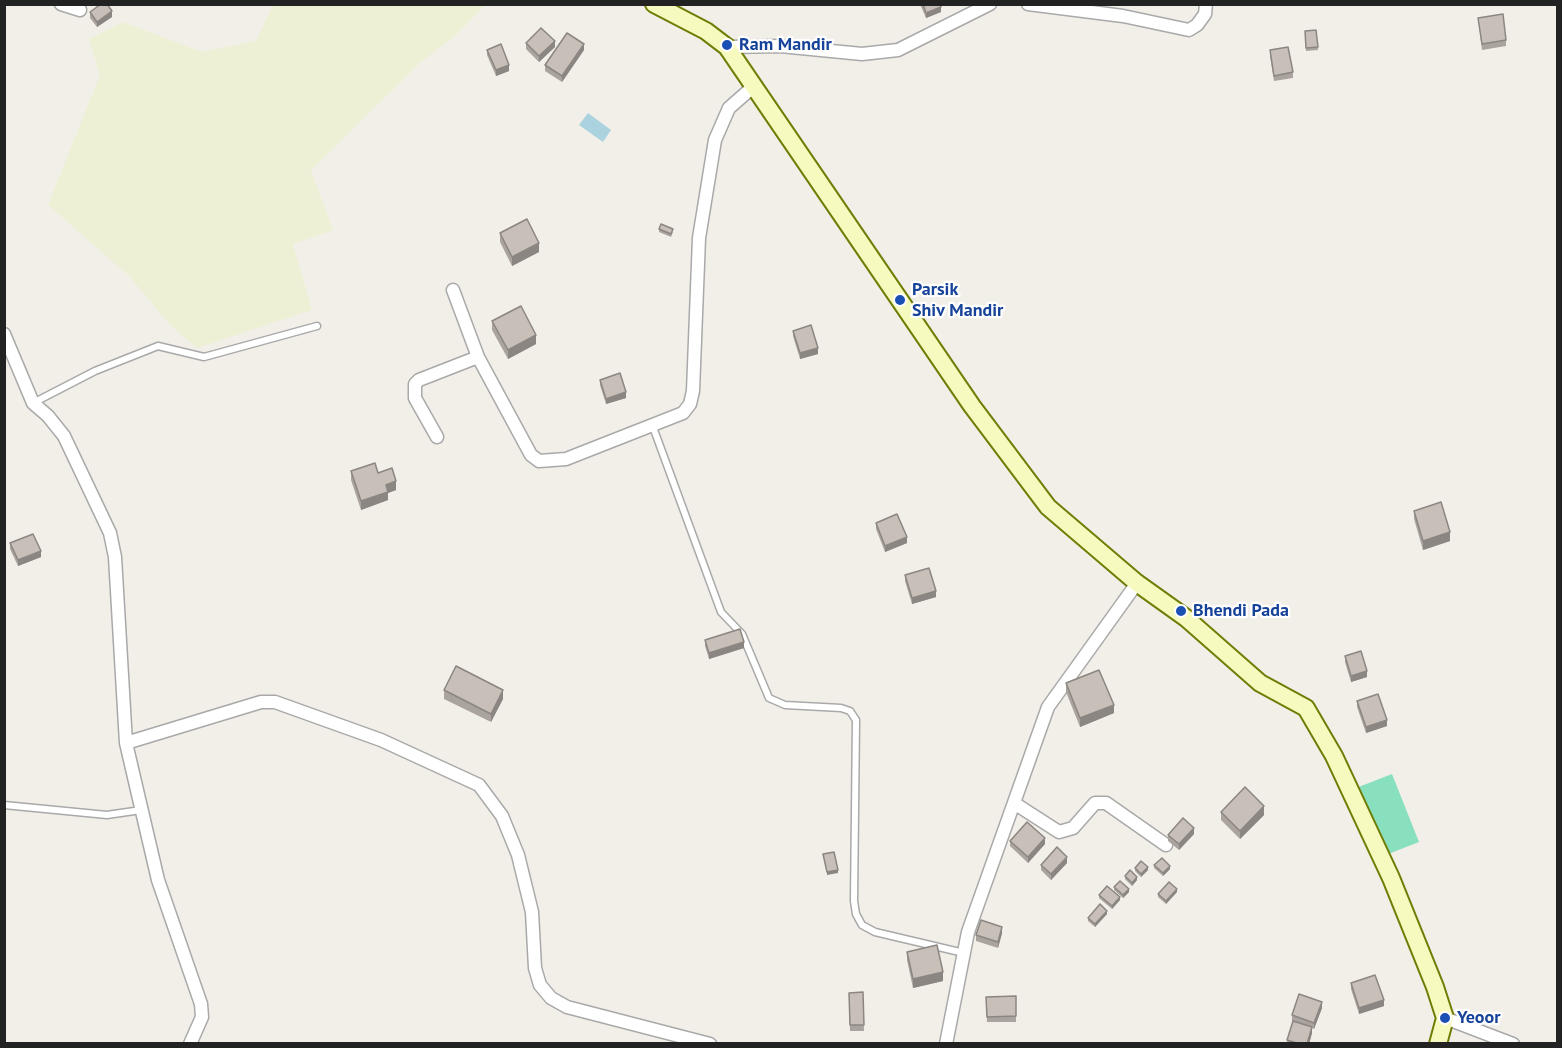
<!DOCTYPE html>
<html>
<head>
<meta charset="utf-8">
<style>
	body { margin:0 }
	#map { position:relative; width:1562px; height:1048px; overflow:hidden; background:#f2efe9; font-family:"PT Sans",sans-serif }
	canvas { display:block }
	.frame { position:absolute; inset:0; border:6px solid #222; pointer-events:none }
</style>
</head>
<body>
<div id="map">
<canvas width="1562" height="1048"></canvas>
<div class="frame"></div>
</div>
<script>
const ctx = document.querySelector('canvas').getContext('2d');
ctx.lineJoin = 'round';
function paint(path, color) {
  ctx.fillStyle = color;
  ctx.fill(path, 'evenodd');
}
function shape(rows) {
  const path = new Path2D();
  for (const r of rows) {
    path.moveTo(r[0], r[1]);
    for (let i = 2; i < r.length; i += 2) path.lineTo(r[i], r[i + 1]);
  }
  return path;
}
function stroke(path, color, width, dash) {
  ctx.strokeStyle = color;
  ctx.lineWidth = width;
  ctx.lineCap = dash ? 'butt' : 'round';
  ctx.setLineDash(dash || []);
  ctx.stroke(path);
}
function drawText(font, color, halo, rows, align = 'center') {
  ctx.font = font + ' "PT Sans",sans-serif';
  ctx.lineWidth = 4.5;
  ctx.setLineDash([]);
  ctx.textBaseline = 'middle';
  ctx.strokeStyle = halo;
  ctx.fillStyle = color;
  for (const [text, x, y, turn = 0] of rows) {
    ctx.save();
    ctx.translate(x, y);
    ctx.rotate((+turn || 0) * Math.PI / 180);
    ctx.textAlign = isNaN(turn) ? turn : align;
    if (halo) ctx.strokeText(text, 0, 0);
    ctx.fillText(text, 0, 0);
    ctx.restore();
  }
}
paint(shape([
	[273,5,485,5,455,36,420,63,311,170,333,230,293,244,312,310,197,348,170,325,129,276,48,205,100,75,89,39,123,22,202,52,256,41]
]), '#eef0d5');
paint(shape([
	[1392,774,1419,842,1383,856,1356,788]
]), '#88e0be');
paint(shape([
	[588,113,611,130,603,142,579,125]
]), '#aad3df');
const lane = shape([
	[33,403,95,371,158,346,204,357,317,326],
	[653,427,721,612,742,634,769,698,785,705,841,708,850,711,856,720,854,901,856,914,862,925,875,932,964,953],
	[4,805,107,815,141,810]
]);
const street = shape([
	[61,4,80,10],
	[1028,4,1123,16,1189,30,1197,25,1205,14,1206,4],
	[727,47,780,46,862,54,898,50,990,4],
	[453,290,478,357,531,455,539,461,566,459,683,413,690,404,693,391,699,238,715,140,729,108,754,86],
	[4,334,33,403,48,416,64,436,110,533,115,557,126,743,158,880,201,1004,202,1017,190,1044],
	[437,437,415,398,415,384,419,380,478,357],
	[126,743,261,702,275,702,381,740,479,785,502,816,518,855,532,912,535,968,540,985,551,998,567,1007,710,1044],
	[1014,803,1059,832,1073,828,1095,803,1106,803,1166,845],
	[1445,1018,1513,1044],
	[946,1044,968,932,1048,707,1137,583]
]);
const secondary = shape([
	[654,4,706,31,727,47,972,406,1048,507,1137,583,1186,618,1260,683,1306,708,1334,756,1391,878,1435,987,1445,1018,1438,1044]
]);
stroke(lane, '#a9a9a9', 9);
stroke(street, '#a9a9a9', 15);
stroke(secondary, '#707d05', 20);
stroke(lane, '#fff', 6);
stroke(street, '#fff', 12);
stroke(secondary, '#f7fabf', 16);
paint(shape([
	[920,4,940,4,941,12,926,18],
	[90,12,112,17,97,27,90,18],
	[1478,18,1506,40,1506,46,1482,50],
	[1316,30,1318,50,1306,51,1305,31],
	[526,43,555,47,539,62,526,49],
	[487,50,509,71,496,76,487,55],
	[584,50,562,82,545,71,545,65],
	[1270,50,1293,72,1293,78,1274,81,1270,56],
	[659,229,673,232,671,237,659,232],
	[500,233,539,252,512,266,500,242],
	[492,321,536,344,508,359,492,330],
	[793,331,818,354,800,359,793,336],
	[600,380,626,398,606,404,600,385],
	[351,471,378,473,396,490,388,493,388,500,361,510,351,480],
	[1414,511,1450,541,1423,550,1414,519],
	[876,523,907,543,885,552,876,529],
	[10,543,41,557,18,566,10,549],
	[905,575,936,597,912,604,905,581],
	[705,640,744,648,709,659,705,646],
	[1345,656,1367,677,1351,682,1345,662],
	[1066,683,1114,713,1080,727,1066,692],
	[444,690,503,699,491,722,444,699],
	[1357,701,1387,726,1366,733,1357,707],
	[1221,812,1264,815,1240,839,1221,820],
	[1194,834,1179,850,1168,841,1168,835],
	[1010,841,1045,844,1028,863,1010,846],
	[1067,863,1051,880,1041,870,1041,865],
	[1154,865,1170,869,1163,876,1154,868],
	[1135,868,1148,870,1141,877,1135,871],
	[1125,876,1137,880,1132,886,1125,879],
	[1114,887,1129,892,1123,898,1114,890],
	[1177,892,1166,904,1158,897,1158,894],
	[1099,895,1120,900,1112,909,1099,898],
	[1107,914,1095,927,1088,921,1088,918],
	[1002,933,998,948,976,941,976,935],
	[907,952,943,981,913,988,907,960],
	[1351,983,1384,1006,1359,1014,1351,989],
	[863,992,864,1031,850,1031,849,993],
	[1016,996,1016,1022,987,1022,986,997],
	[1322,1008,1314,1029,1312,1028,1312,1033,1309,1044,1287,1044,1287,1040,1293,1022,1292,1021,1292,1015]
]), '#aba49e');
paint(shape([
	[941,7,941,12,926,18,926,13],
	[112,11,112,17,97,27,97,22],
	[555,41,555,47,539,62,539,56],
	[584,44,584,50,562,82,562,76],
	[509,65,509,71,496,76,496,70],
	[539,243,539,252,512,266,512,257],
	[536,335,536,344,508,359,508,350],
	[818,348,818,354,800,359,800,353],
	[626,392,626,398,606,404,606,399],
	[396,481,396,490,388,493,388,500,361,510,361,501,386,485],
	[1450,532,1450,541,1423,550,1423,541],
	[907,537,907,543,885,552,885,546],
	[41,551,41,557,18,566,18,560],
	[936,591,936,597,912,604,912,598],
	[744,642,744,648,709,659,709,653],
	[1367,671,1367,677,1351,682,1351,676],
	[503,690,503,699,491,722,491,714],
	[1114,705,1114,713,1080,727,1080,718],
	[1387,720,1387,726,1366,733,1366,727],
	[1264,806,1264,815,1240,839,1240,831],
	[1194,828,1194,834,1179,850,1179,844],
	[1045,838,1045,844,1028,863,1028,857],
	[1067,857,1067,863,1051,880,1051,874],
	[1170,866,1170,869,1163,876,1163,873],
	[1148,867,1148,870,1141,877,1141,874],
	[838,870,838,873,827,875,827,872],
	[1137,877,1137,880,1132,886,1132,883],
	[1129,889,1129,892,1123,898,1123,895],
	[1177,889,1177,892,1166,904,1166,901],
	[1120,897,1120,900,1112,909,1112,906],
	[1107,911,1107,914,1095,927,1095,924],
	[1002,927,1002,933,998,948,998,942],
	[943,972,943,981,913,988,913,979],
	[1384,1000,1384,1006,1359,1014,1359,1008],
	[1322,1002,1322,1008,1314,1029,1314,1023],
	[1312,1027,1312,1033,1309,1044,1307,1044]
]), '#8b8681');
const building = shape([
	[101,4,107,4,112,11,97,22,90,12,101,4],
	[923,4,940,4,941,7,926,13,923,4],
	[1503,14,1506,40,1482,44,1478,18,1503,14],
	[541,28,555,41,539,56,526,43,541,28],
	[1316,30,1318,47,1306,48,1305,31,1316,30],
	[567,33,584,44,562,76,545,65,567,33],
	[501,44,509,65,496,70,487,50,501,44],
	[1288,47,1293,72,1274,76,1270,50,1288,47],
	[527,219,539,243,512,257,500,233,527,219],
	[661,224,673,229,671,234,659,229,661,224],
	[521,306,536,335,508,350,492,321,521,306],
	[811,325,818,348,800,353,793,331,811,325],
	[620,373,626,392,606,399,600,380,620,373],
	[375,463,378,473,392,468,396,481,386,485,388,492,361,501,351,471,375,463],
	[1441,502,1450,532,1423,541,1414,511,1441,502],
	[897,514,907,537,885,546,876,523,897,514],
	[33,534,41,551,18,560,10,543,33,534],
	[929,568,936,591,912,598,905,575,929,568],
	[740,629,744,642,709,653,705,640,740,629],
	[1361,651,1367,671,1351,676,1345,656,1361,651],
	[456,666,503,690,491,714,444,690,456,666],
	[1099,670,1114,705,1080,718,1066,683,1099,670],
	[1378,694,1387,720,1366,727,1357,701,1378,694],
	[1245,787,1264,806,1240,831,1221,812,1245,787],
	[1183,818,1194,828,1179,844,1168,835,1183,818],
	[1027,822,1045,838,1028,857,1010,841,1027,822],
	[1057,847,1067,857,1051,874,1041,865,1057,847],
	[834,852,838,870,827,872,823,854,834,852],
	[1162,858,1170,866,1163,873,1154,865,1162,858],
	[1141,861,1148,867,1141,874,1135,868,1141,861],
	[1130,870,1137,877,1132,883,1125,876,1130,870],
	[1120,881,1129,889,1123,895,1114,887,1120,881],
	[1169,882,1177,889,1166,901,1158,894,1169,882],
	[1107,886,1120,897,1112,906,1099,895,1107,886],
	[1100,904,1107,911,1095,924,1088,918,1100,904],
	[981,920,1002,927,998,942,976,935,981,920],
	[937,945,943,972,913,979,907,952,937,945],
	[1375,975,1384,1000,1359,1008,1351,983,1375,975],
	[863,992,864,1025,850,1025,849,993,863,992],
	[1299,994,1322,1002,1314,1023,1292,1015,1299,994],
	[1016,996,1016,1016,987,1017,986,997,1016,996],
	[1293,1021,1312,1027,1307,1044,1300,1044,1287,1040,1293,1021]
]);
paint(building, '#c7bfb8');
stroke(building, '#8b8681', 1.5);
for (const [x, y, r, color] of [
	[727,45,6,"#1a4fb4"],
	[900,300,6,"#1a4fb4"],
	[1181,611,6,"#1a4fb4"],
	[1445,1018,6,"#1a4fb4"]
]) {
  const dot = new Path2D();
  dot.arc(x, y, r, 0, 2 * Math.PI);
  ctx.fillStyle = color;
  ctx.fill(dot);
  stroke(dot, '#fff', 2);
}
drawText('bold 18px', '#164399', '#fff', [
	["Ram Mandir",739,45],
	["Parsik",912,290],
	["Shiv Mandir",912,311],
	["Bhendi Pada",1193,611],
	["Yeoor",1457,1018]
], 'left');
</script>
</body>
</html>
